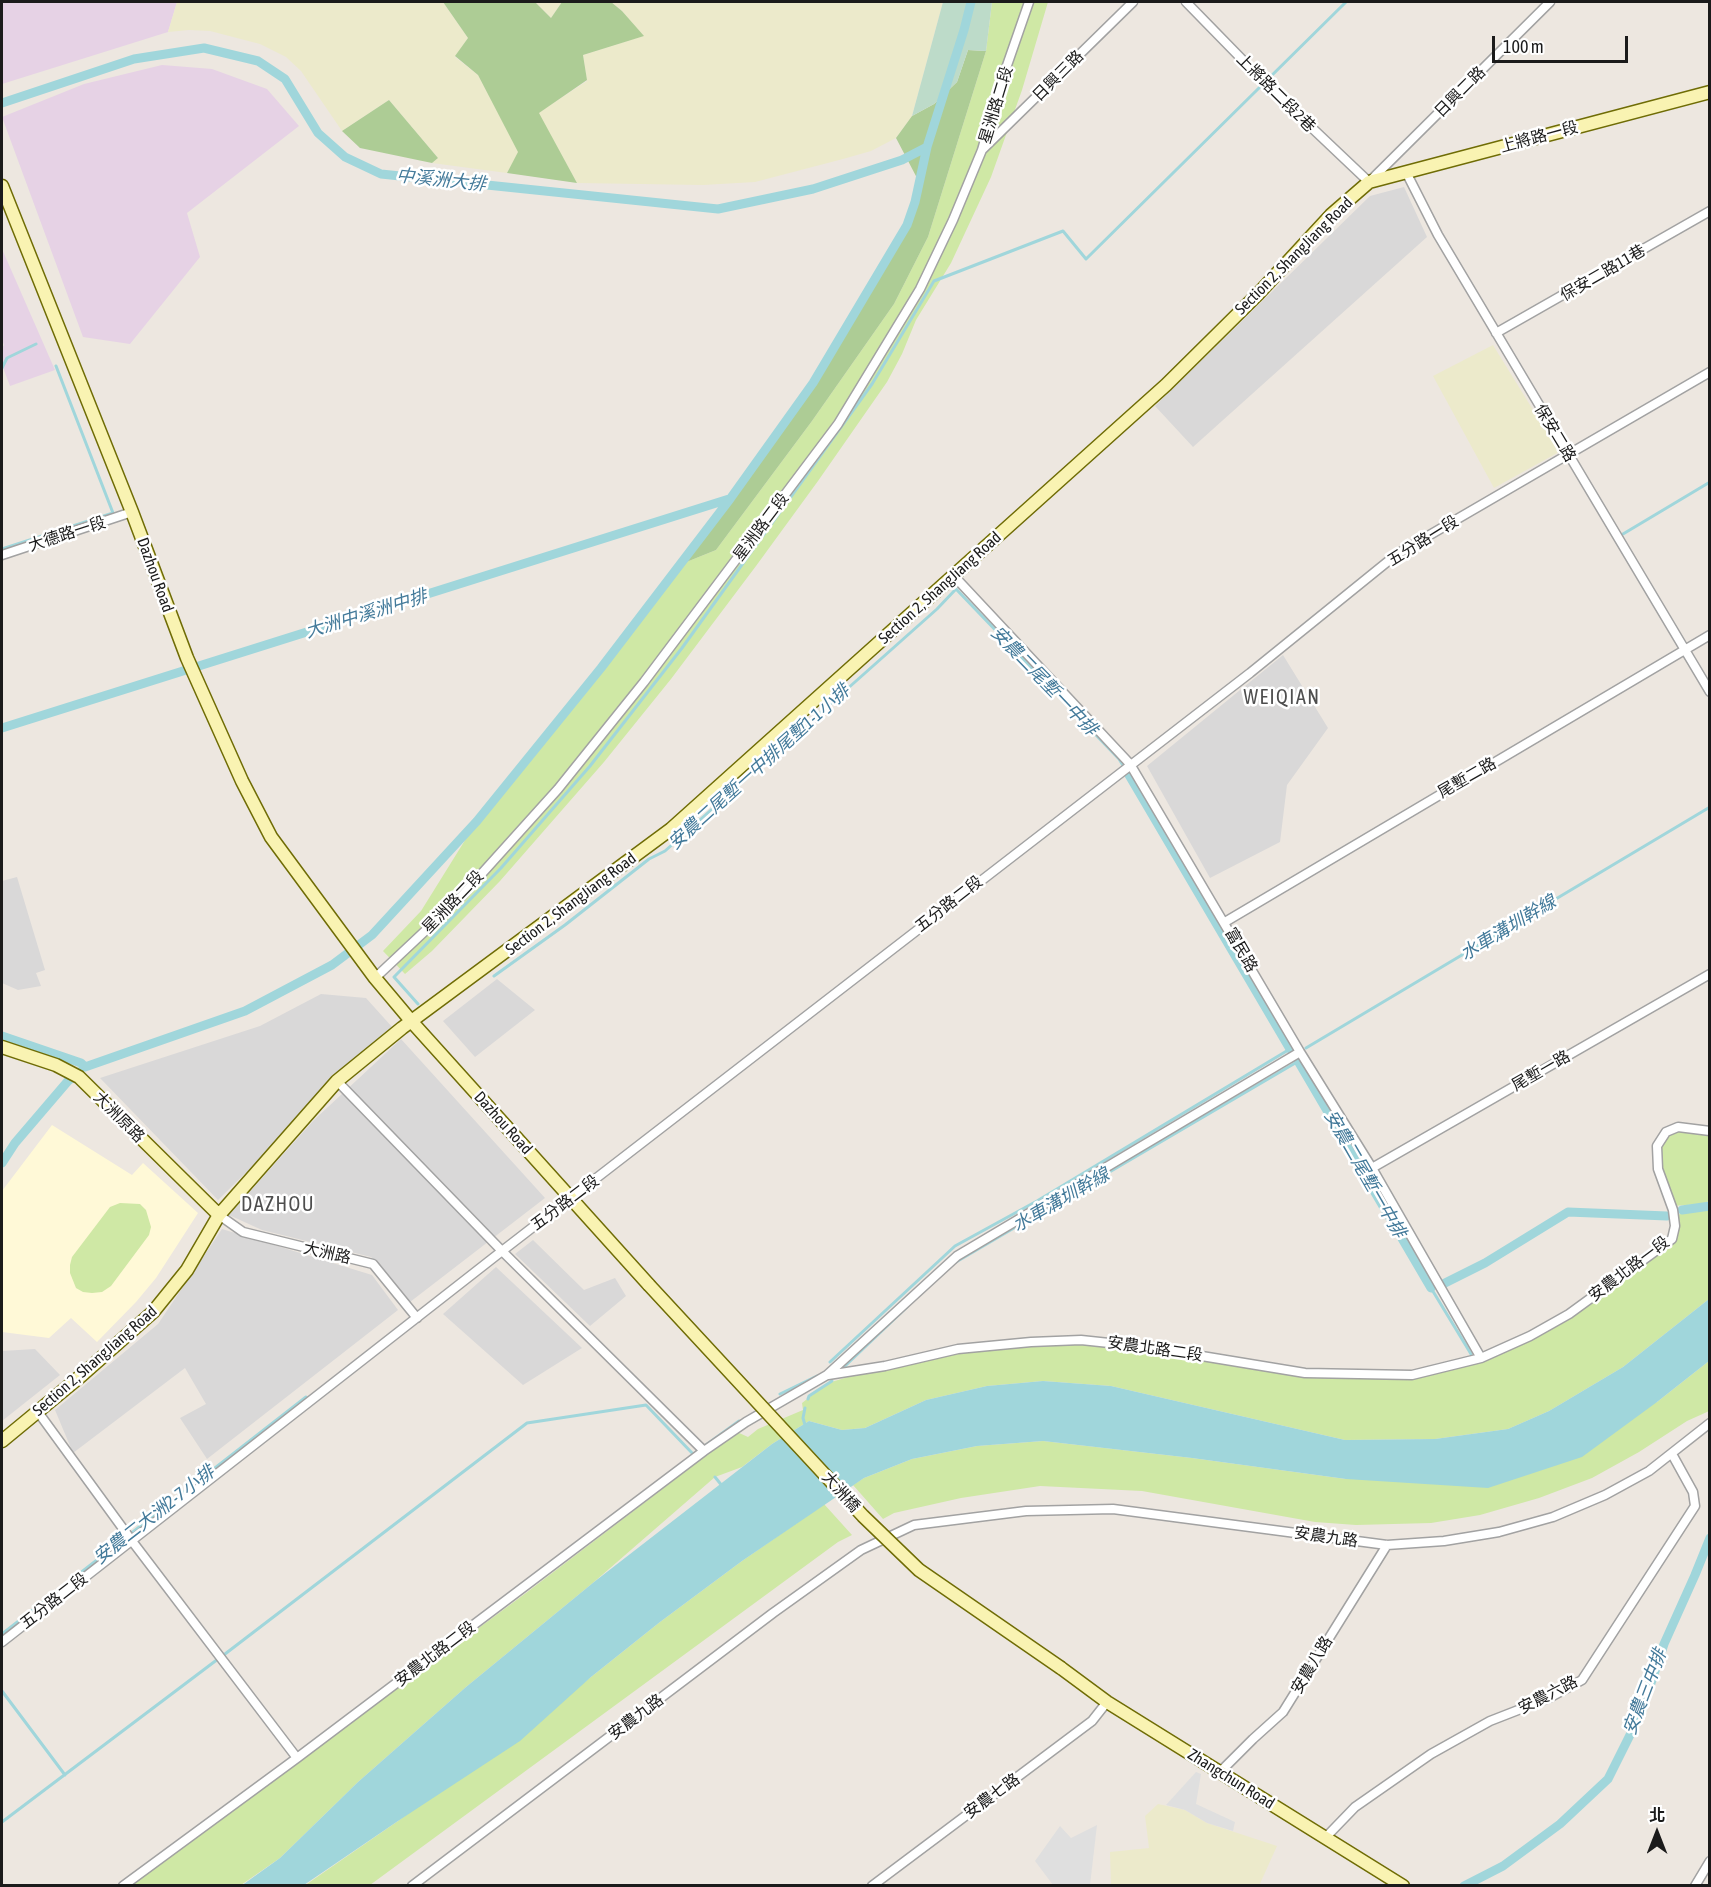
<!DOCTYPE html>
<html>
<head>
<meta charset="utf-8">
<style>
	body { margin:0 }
	#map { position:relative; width:1711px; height:1887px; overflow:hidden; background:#ede7e0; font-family:"Asap Condensed","Noto Sans TC",sans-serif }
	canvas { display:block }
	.frame { position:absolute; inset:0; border:3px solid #1b1b1b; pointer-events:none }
	.north { position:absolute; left:1627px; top:1803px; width:60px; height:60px; -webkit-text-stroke:4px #fff; paint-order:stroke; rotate:0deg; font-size:16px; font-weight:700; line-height:24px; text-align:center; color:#1b1b1b }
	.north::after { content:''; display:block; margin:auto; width:21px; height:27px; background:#1b1b1b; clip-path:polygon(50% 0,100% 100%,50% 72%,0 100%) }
	.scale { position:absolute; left:1492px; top:36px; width:136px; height:27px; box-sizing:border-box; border:3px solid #1b1b1b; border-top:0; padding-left:8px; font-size:18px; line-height:21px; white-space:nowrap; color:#1b1b1b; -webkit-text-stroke:4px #fff; paint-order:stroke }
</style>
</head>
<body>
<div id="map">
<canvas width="1711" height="1887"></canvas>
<div class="frame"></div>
<div class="north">北</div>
<div class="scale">100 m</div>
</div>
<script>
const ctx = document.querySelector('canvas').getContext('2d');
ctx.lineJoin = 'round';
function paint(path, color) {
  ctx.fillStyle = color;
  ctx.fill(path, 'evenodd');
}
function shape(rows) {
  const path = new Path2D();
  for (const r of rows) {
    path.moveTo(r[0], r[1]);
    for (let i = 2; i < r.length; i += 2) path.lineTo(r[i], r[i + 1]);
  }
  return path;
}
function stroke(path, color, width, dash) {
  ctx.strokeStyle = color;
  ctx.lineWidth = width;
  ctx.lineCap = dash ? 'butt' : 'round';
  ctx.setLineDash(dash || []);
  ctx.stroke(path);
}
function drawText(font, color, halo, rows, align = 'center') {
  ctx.font = font + ' "Asap Condensed","Noto Sans TC",sans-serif';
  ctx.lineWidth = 5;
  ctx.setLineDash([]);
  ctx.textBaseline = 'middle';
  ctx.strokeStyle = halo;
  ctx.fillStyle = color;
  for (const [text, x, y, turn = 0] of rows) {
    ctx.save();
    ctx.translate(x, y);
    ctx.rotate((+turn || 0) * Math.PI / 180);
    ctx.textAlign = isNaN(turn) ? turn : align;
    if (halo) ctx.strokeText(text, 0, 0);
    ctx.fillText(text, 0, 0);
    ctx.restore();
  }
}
paint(shape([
	[1404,187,1427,237,1193,447,1155,406,1370,196],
	[1283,655,1328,728,1287,785,1280,842,1210,878,1147,766],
	[17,877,45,970,36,973,41,986,18,990,2,983,2,881],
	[497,979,535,1010,475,1057,443,1021],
	[321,994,366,998,393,1028,218,1200,100,1078,260,1026],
	[401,1039,545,1198,410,1302,371,1257,262,1230,229,1215,314,1120],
	[222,1229,372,1275,398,1310,207,1459,180,1418,206,1404,185,1368,73,1453,55,1410,158,1324],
	[533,1240,584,1290,615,1278,626,1296,590,1326,515,1254],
	[496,1267,582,1348,523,1385,443,1314],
	[35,1349,60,1375,2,1421,2,1351]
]), '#d9d8d8');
paint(shape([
	[2,2,177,2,168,32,2,84],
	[162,65,212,69,267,89,299,126,187,213,200,257,130,344,83,337,2,117,84,84],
	[2,249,55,370,10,386,2,365,2,348,4,345,2,340]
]), '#e6d2e5');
paint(shape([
	[52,1125,132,1175,143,1163,198,1213,156,1278,136,1302,97,1342,71,1318,49,1338,2,1332,2,1191]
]), '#fff9d7');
paint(shape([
	[177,2,443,2,468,38,455,57,478,75,519,152,507,173,432,163,438,158,389,100,342,131,301,71,286,57,260,44,210,31,189,30,168,32],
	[535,2,562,2,551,18],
	[611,2,943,2,912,116,896,138,871,151,843,159,755,182,703,185,577,183,538,113,587,81,583,55,643,36,622,11],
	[1493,345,1559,452,1494,488,1433,376],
	[1158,1804,1185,1810,1207,1823,1277,1846,1259,1886,1111,1885,1110,1852,1149,1848,1145,1816]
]), '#eceacb');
paint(shape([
	[992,2,1048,2,1022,90,991,177,951,263,916,320,902,354,887,382,818,481,756,566,671,679,604,762,500,881,432,951,405,974,383,951,421,911,477,821,601,668,679,565,716,550,812,421,894,304,928,237,986,51],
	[1678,1127,1709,1131,1709,1201,1702,1204,1672,1206,1658,1169,1657,1146,1666,1132],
	[120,1203,140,1204,146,1210,151,1227,149,1235,111,1286,102,1292,92,1293,83,1292,76,1288,70,1273,70,1265,72,1257,110,1207],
	[1709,1210,1709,1299,1623,1367,1549,1411,1508,1429,1435,1439,1345,1440,1111,1386,1043,1381,987,1386,926,1400,865,1428,842,1430,809,1421,772,1444,742,1467,715,1477,594,1582,466,1687,358,1782,280,1858,241,1885,130,1886,526,1593,737,1432,748,1437,758,1429,803,1410,802,1403,828,1383,885,1366,958,1349,1081,1340,1305,1373,1412,1375,1481,1358,1530,1336,1672,1239,1674,1215],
	[1709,1361,1710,1410,1707,1412,1687,1421,1639,1452,1592,1478,1539,1498,1480,1515,1431,1523,1356,1525,1315,1522,1142,1491,1040,1486,961,1498,894,1513,883,1519,853,1485,864,1478,912,1459,977,1446,1043,1441,1192,1458,1346,1479,1657,1402],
	[824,1504,852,1535,838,1542,370,1885,304,1886,398,1821,591,1677,660,1622,742,1561]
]), '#cfe8a5');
paint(shape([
	[443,2,535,2,551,18,562,2,611,2,622,11,644,36,583,55,587,80,539,113,577,183,507,173,518,152,478,75,455,56,468,38],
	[968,50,986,51,928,237,894,304,812,421,716,550,679,565,730,499,813,383,907,225,918,198,917,178,896,138,912,116,934,104,957,82],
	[389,100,438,158,432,163,360,148,342,131]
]), '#adcc95');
paint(shape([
	[943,2,992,2,986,51,968,50,957,82,934,104,912,116]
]), '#bddbc9');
paint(shape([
	[1196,1772,1201,1774,1196,1804,1235,1822,1233,1831,1207,1823,1185,1810,1166,1805],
	[1097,1825,1090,1885,1053,1885,1035,1861,1060,1826,1071,1838]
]), '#dfdfdf');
paint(shape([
	[1709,1299,1709,1361,1657,1402,1582,1457,1488,1488,1346,1479,1192,1458,1043,1441,977,1446,912,1459,864,1478,742,1561,660,1622,591,1677,520,1741,398,1821,304,1885,241,1886,280,1858,358,1782,466,1687,594,1582,772,1444,809,1421,842,1430,865,1428,926,1400,987,1386,1043,1381,1111,1386,1345,1440,1435,1439,1508,1429,1549,1411,1623,1367]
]), '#a0d6db');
stroke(shape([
	[2,368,7,358,36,344],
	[1623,534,1710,482],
	[2,549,113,513,56,366],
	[494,976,565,925,649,859,665,851,937,609,956,589,1119,759,1129,775],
	[418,1004,394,977,501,868,590,766,682,648,872,384,934,281,1063,231,1086,259,1346,2],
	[1306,1048,1710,807],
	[956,1262,1297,1062],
	[1431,1288,1471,1354],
	[830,1362,955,1246,1037,1201,1290,1049],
	[845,1366,907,1307],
	[780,1394,817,1376],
	[808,1399,809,1396,832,1381],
	[805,1425,803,1418,805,1408],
	[706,1445,739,1421],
	[715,1477,723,1487],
	[2,1634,306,1397],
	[225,1654,527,1423,646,1405,693,1454],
	[2,1691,65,1775],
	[2,1822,218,1659]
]), '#a0d6db', 3);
stroke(shape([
	[2,103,134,59,204,48,258,61,285,79,318,133,345,157,381,174,718,209,813,189,902,160,927,147],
	[2,728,729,499],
	[1129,775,1290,1049],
	[2,1036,81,1063,85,1067,245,1011,332,965,372,935,477,821,601,668,730,499,813,383,907,225,915,202,927,147,964,30,971,2],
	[1298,1061,1431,1288],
	[2,1163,15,1143,68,1081,79,1072],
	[1682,1210,1710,1206],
	[1445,1283,1485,1263,1568,1212,1667,1216],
	[1464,1886,1503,1866,1560,1824,1608,1779,1641,1713,1664,1644,1695,1575,1710,1538]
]), '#a0d6db', 9);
const street = shape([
	[1186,2,1272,90,1369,182,1550,2],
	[982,150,1133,2],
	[1406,172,1438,235,1710,692],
	[1496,333,1710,211],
	[2,555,132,512],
	[954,576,1130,764,1300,1052,1372,1168,1481,1358],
	[1225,922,1710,635],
	[375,978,458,900,558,789,644,682,838,424,920,289,953,220,982,150,1004,74,1029,2],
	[337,1081,502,1251,704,1451],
	[1372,1168,1710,974],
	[219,1215,243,1232,373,1264,417,1318],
	[828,1375,885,1366,958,1349,1031,1342,1081,1340,1147,1347,1305,1373,1412,1375,1481,1358,1530,1336,1569,1314,1672,1239,1675,1226,1673,1210,1658,1169,1657,1146,1666,1132,1678,1127,1710,1131],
	[38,1412,132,1541,297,1758],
	[2,1642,502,1251,1250,673,1397,554,1710,372],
	[1220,1772,1253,1739,1283,1712,1387,1545],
	[1326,1837,1355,1807,1431,1754,1490,1721,1549,1698,1582,1680,1695,1506,1693,1492,1672,1454],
	[123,1886,297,1758,704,1451,746,1422,827,1375,957,1256,1300,1052],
	[412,1886,773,1613,861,1550,914,1525,1026,1511,1113,1509,1387,1545,1444,1541,1499,1532,1553,1517,1605,1495,1649,1471,1710,1423],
	[872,1886,1092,1721,1107,1702],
	[1695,1886,1710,1861]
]);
const secondary = shape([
	[2,186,132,512,187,658,242,781,271,837,375,978,412,1022,649,1285],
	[2,1047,56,1065,79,1077,219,1215],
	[2,1441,82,1375,153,1312,187,1270,219,1215,337,1081,402,1028,671,829,1166,385,1258,294,1331,215,1369,182,1710,92],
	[1061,1668,1107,1702,1403,1886]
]);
stroke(street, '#a2a2a2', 11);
stroke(secondary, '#6f6c05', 15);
stroke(street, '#fff', 8);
stroke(secondary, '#f9f3b2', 12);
const secondaryBridge = shape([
	[649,1285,863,1516,919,1570,1061,1668]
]);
stroke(secondaryBridge, '#6f6c05', 15, []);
stroke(secondaryBridge, '#f9f3b2', 12);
drawText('16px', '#1b1b1b', '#fff', [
	["日興三路",1058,76,-45],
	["日興二路",1460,92,-45],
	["上將路二段2巷",1276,93,45],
	["星洲路二段",996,105,-73],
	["上將路一段",1539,137,-15],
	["Section 2, ShangJiang Road",1294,256,-45],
	["保安二路11巷",1603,273,-30],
	["保安二路",1555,433,59],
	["星洲路二段",761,527,-53],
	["大德路一段",67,534,-18],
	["五分路一段",1423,541,-32],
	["Dazhou Road",155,575,70],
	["Section 2, ShangJiang Road",940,588,-42],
	["尾塹二路",1467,778,-30],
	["星洲路二段",453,902,-46],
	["Section 2, ShangJiang Road",571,904,-37],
	["五分路二段",949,904,-38],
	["富民路",1241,950,60],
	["尾塹一路",1541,1071,-30],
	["大洲原路",119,1117,45],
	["Dazhou Road",503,1123,48],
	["五分路二段",565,1203,-37],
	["大洲路",327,1253,13],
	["安農北路一段",1629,1269,-37],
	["安農北路二段",1155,1349,8],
	["Section 2, ShangJiang Road",95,1361,-41],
	["大洲橋",841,1492,48],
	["安農九路",1326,1537,8],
	["五分路二段",54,1601,-38],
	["安農北路二段",435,1654,-37],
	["安農八路",1312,1665,-59],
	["安農六路",1548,1695,-27],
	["安農九路",636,1717,-37],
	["Zhangchun Road",1231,1779,32],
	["安農七路",992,1796,-36]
]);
drawText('italic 18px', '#437a9a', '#fff', [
	["中溪洲大排",441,180,6],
	["大洲中溪洲中排",366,614,-17],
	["安農二尾塹一中排",1044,681,46],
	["安農二尾塹一中排尾塹1-1小排",759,767,-42],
	["水車溝圳幹線",1508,928,-31],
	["安農二尾塹一中排",1365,1174,60],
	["水車溝圳幹線",1061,1200,-30],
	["安農二大洲2-7小排",154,1515,-38],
	["安農三中排",1645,1692,-69]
]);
ctx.letterSpacing = '1.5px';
drawText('20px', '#4e4e4e', '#fff', [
	["WEIQIAN",1282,698],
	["DAZHOU",278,1205]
]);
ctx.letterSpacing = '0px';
</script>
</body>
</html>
